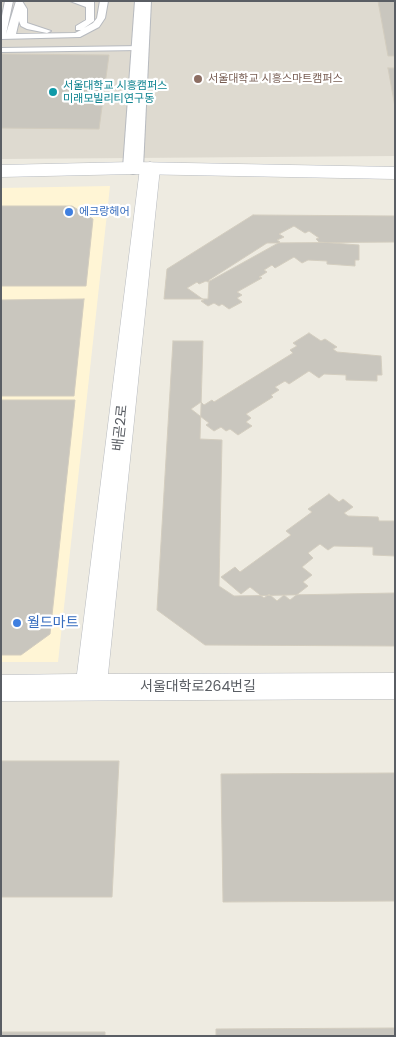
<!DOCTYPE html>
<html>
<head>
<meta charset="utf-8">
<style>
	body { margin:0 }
	#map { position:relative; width:396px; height:1037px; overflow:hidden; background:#eeebe1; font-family:Poppins,sans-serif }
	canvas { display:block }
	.frame { position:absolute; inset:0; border:2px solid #5a5e64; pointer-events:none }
</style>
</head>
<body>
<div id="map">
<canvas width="396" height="1037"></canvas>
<div class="frame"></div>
</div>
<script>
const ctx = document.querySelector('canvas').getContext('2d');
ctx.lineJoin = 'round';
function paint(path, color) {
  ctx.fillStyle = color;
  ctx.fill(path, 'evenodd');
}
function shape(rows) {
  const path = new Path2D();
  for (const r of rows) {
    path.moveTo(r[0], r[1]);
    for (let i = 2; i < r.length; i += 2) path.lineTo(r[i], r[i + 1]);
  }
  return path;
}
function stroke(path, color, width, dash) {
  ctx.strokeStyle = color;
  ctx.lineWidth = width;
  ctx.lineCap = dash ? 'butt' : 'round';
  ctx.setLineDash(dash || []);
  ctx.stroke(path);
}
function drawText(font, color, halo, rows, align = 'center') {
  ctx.font = font + ' Poppins,"Noto Sans KR",sans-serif';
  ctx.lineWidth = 4.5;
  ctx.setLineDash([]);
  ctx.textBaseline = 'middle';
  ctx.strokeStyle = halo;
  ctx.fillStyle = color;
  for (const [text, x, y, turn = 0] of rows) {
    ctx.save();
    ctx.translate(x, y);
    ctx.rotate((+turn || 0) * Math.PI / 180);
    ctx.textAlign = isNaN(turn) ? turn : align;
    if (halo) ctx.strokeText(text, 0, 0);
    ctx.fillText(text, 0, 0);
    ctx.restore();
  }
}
paint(shape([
	[110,186,58,662,1,662,1,188]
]), '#fff5d5');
paint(shape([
	[1,1,395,1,395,156,1,159]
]), '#dedad0');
const building = shape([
	[378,1,395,1,395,56,388,56,378,1],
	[1,54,109,55,99,129,1,128,1,54],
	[388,68,395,68,395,107,388,68],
	[1,206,72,206,93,219,86,286,1,286,1,206],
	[253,215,395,216,395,242,267,243,209,280,208,299,164,299,167,269,253,215],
	[294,226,305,233,309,231,319,238,316,239,319,242,359,245,359,260,355,260,355,266,327,264,327,261,308,260,302,263,294,257,275,268,272,265,264,270,267,272,259,277,262,278,237,292,242,295,237,298,242,302,229,309,222,304,219,306,214,303,208,306,201,301,204,300,187,288,197,282,199,284,206,281,208,282,280,242,277,240,284,237,279,234,294,226],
	[84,299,74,396,1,396,1,300,84,299],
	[309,333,321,341,325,339,337,347,333,349,337,352,381,356,382,375,377,375,377,381,346,380,346,375,324,374,319,378,309,371,289,384,285,381,275,387,279,390,271,395,273,397,246,414,251,418,246,422,252,426,238,435,230,429,226,431,221,427,214,431,206,425,209,423,191,409,201,402,204,405,212,400,214,402,293,353,290,350,297,346,293,343,309,333],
	[173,341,203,341,200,439,222,440,219,586,234,596,395,593,395,646,205,645,157,610,173,341],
	[1,400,75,400,50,634,21,655,1,655,1,400],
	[329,494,339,502,343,499,353,507,344,513,348,516,378,517,379,521,395,521,395,556,373,555,373,547,334,546,328,550,320,544,308,553,313,558,302,567,312,575,303,582,308,586,290,600,284,595,277,601,269,594,264,598,250,587,241,594,221,577,235,567,240,572,291,535,286,531,312,512,308,509,329,494],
	[1,761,119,761,112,897,1,897,1,761],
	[395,773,395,901,223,902,221,774,395,773],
	[395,1028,395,1036,216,1036,216,1029,395,1028],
	[1,1032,105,1032,105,1036,1,1036,1,1032]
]);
paint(building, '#c9c6be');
stroke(building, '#d3cdbf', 1);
const service = shape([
	[5,1,13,1,6,34,16,1,22,1,27,9,27,23,51,31,47,33,27,29,21,26,19,21,16,34,75,33,81,30,76,30,76,26,86,20,86,7,70,1,94,1,94,21,84,28,93,23,97,18,100,1,108,1,105,18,99,27,80,37,1,39,1,21,5,1],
	[143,46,143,50,140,50,1,52,1,48,143,46]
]);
const minor = shape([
	[135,1,151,1,143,168,140,172,133,174,126,172,123,168,135,1]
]);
const tertiary = shape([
	[150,162,157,164,160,168,108,674,395,673,395,699,1,701,1,675,77,674,140,168,143,164,150,162]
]);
const secondary = shape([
	[133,162,395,167,395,179,133,174,1,177,1,165,133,162]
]);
stroke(service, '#b7babf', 2);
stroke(minor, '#b7babf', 2);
stroke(tertiary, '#b7babf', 1);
stroke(secondary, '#b7bbc1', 1);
paint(service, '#fff');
paint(minor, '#fff');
paint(tertiary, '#fff');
paint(secondary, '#fff');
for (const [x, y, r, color] of [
	[198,79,5,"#8d6e63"],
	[53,92,5,"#0f9aa8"],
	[69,212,5,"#3f7fe0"],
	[17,623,5,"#3f7fe0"]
]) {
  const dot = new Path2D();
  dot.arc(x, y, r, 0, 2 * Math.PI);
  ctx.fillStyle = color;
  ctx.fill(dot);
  stroke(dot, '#fff', 2);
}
drawText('11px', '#785e54', '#fff', [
	["서울대학교 시흥스마트캠퍼스",208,79]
], 'left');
drawText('11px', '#0d838f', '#fff', [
	["서울대학교 시흥캠퍼스",63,86],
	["미래모빌리티연구동",63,99]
], 'left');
drawText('11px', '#366cbe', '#fff', [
	["에크랑헤어",79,212]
], 'left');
drawText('14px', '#5a5e64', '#fff', [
	["배곧2로",121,428,-84],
	["서울대학로264번길",198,687]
]);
drawText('14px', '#366cbe', '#fff', [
	["월드마트",27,623]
], 'left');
</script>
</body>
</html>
